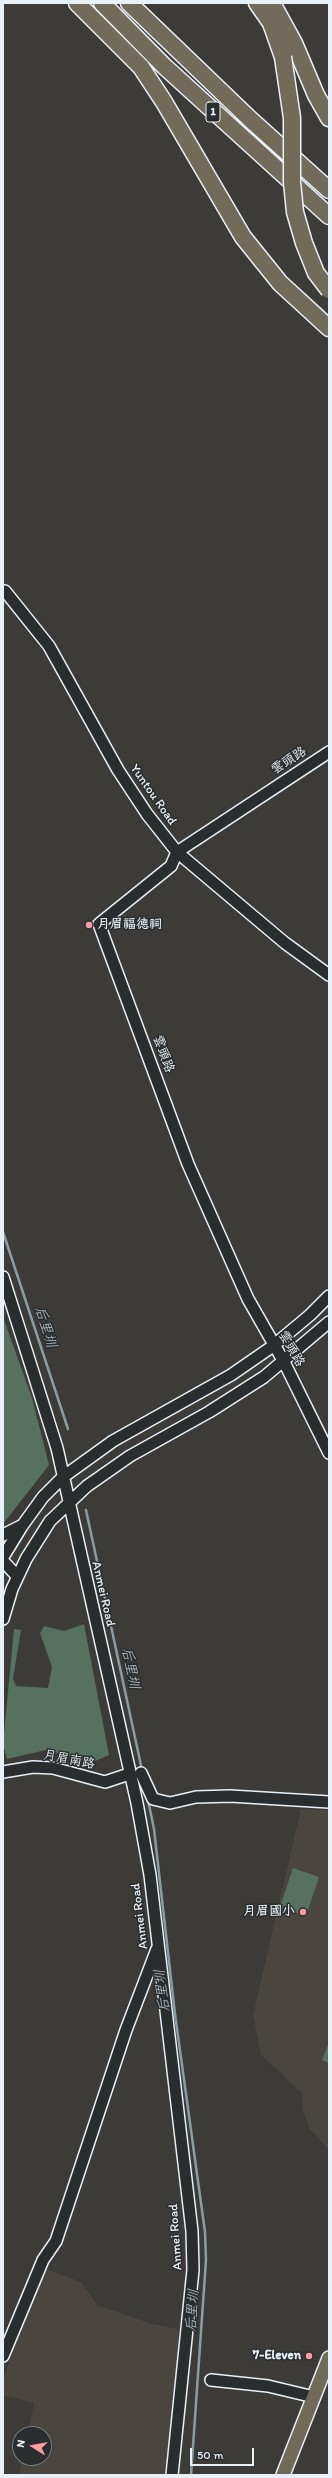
<!DOCTYPE html>
<html>
<head>
<meta charset="utf-8">
<style>
	body { margin:0 }
	#map { position:relative; width:332px; height:2478px; overflow:hidden; background:#3d3b38; font-family:Itim,sans-serif }
	canvas { display:block }
	.frame { position:absolute; inset:0; border:4px solid #e8f1f8; pointer-events:none }
	.north { position:absolute; left:12px; top:2426px; width:40px; height:40px; box-sizing:border-box; background:#2a2d2e; border:1px solid #767b7f; border-radius:50%; rotate:281deg; font-size:11px; font-weight:700; line-height:16px; text-align:center; color:#e8f1f8 }
	.north::after { content:''; display:block; margin:auto; width:14px; height:18px; background:#ff9aa2; clip-path:polygon(50% 0,100% 100%,50% 72%,0 100%) }
	.scale { position:absolute; left:190px; top:2448px; width:64px; height:18px; box-sizing:border-box; border:2px solid #e8f1f8; border-top:0; padding-left:5px; font-size:12px; line-height:14px; white-space:nowrap; color:#e8f1f8; -webkit-text-stroke:3px #2a2d2e; paint-order:stroke }
</style>
</head>
<body>
<div id="map">
<canvas width="332" height="2478"></canvas>
<div class="frame"></div>
<div class="north">N</div>
<div class="scale">50 m</div>
</div>
<script>
const ctx = document.querySelector('canvas').getContext('2d');
ctx.lineJoin = 'round';
function paint(path, color) {
  ctx.fillStyle = color;
  ctx.fill(path, 'evenodd');
}
function shape(rows) {
  const path = new Path2D();
  for (const r of rows) {
    path.moveTo(r[0], r[1]);
    for (let i = 2; i < r.length; i += 2) path.lineTo(r[i], r[i + 1]);
  }
  return path;
}
function stroke(path, color, width, dash) {
  ctx.strokeStyle = color;
  ctx.lineWidth = width;
  ctx.lineCap = dash ? 'butt' : 'round';
  ctx.setLineDash(dash || []);
  ctx.stroke(path);
}
function drawText(font, color, halo, rows, align = 'center') {
  ctx.font = font + ' Itim,"LXGW WenKai TC",sans-serif';
  ctx.lineWidth = 3;
  ctx.setLineDash([]);
  ctx.textBaseline = 'middle';
  ctx.strokeStyle = halo;
  ctx.fillStyle = color;
  for (const [text, x, y, turn = 0] of rows) {
    ctx.save();
    ctx.translate(x, y);
    ctx.rotate((+turn || 0) * Math.PI / 180);
    ctx.textAlign = isNaN(turn) ? turn : align;
    if (halo) ctx.strokeText(text, 0, 0);
    ctx.fillText(text, 0, 0);
    ctx.restore();
  }
}
paint(shape([
	[301,1809,329,1810,329,2150,309,2128,303,2110,302,2093,261,2055,253,2015],
	[43,2268,81,2282,97,2305,152,2324,178,2329,179,2366,170,2455,164,2475,19,2475,22,2458,44,2458,44,2434,28,2434,34,2403,3,2395,3,2380]
]), '#4a453f');
paint(shape([
	[3,1317,32,1398,49,1465,3,1524],
	[84,1624,109,1755,93,1762,46,1750,7,1759,3,1744,14,1629,21,1630,13,1679,16,1686,48,1688,52,1667,40,1633,44,1626,64,1631],
	[293,1868,319,1877,306,1916,280,1907],
	[329,2042,329,2063,322,2060]
]), '#567160');
stroke(shape([
	[3,1232,68,1429],
	[86,1510,142,1770],
	[148,1800,154,1829,175,2014,205,2232,206,2260,191,2475]
]), '#899da5', 2.5);
const minor = shape([
	[3,591,5,591,49,646,118,770,147,814,177,852,285,943,329,975],
	[329,752,177,852,171,866,99,924,188,1164,248,1299,284,1362,329,1453],
	[3,1277,57,1448,137,1803,150,1875,192,2231,193,2270,172,2475],
	[3,1535,21,1526],
	[3,1557,22,1526,43,1497,63,1477,113,1441,231,1375,273,1346,310,1315,329,1296],
	[3,1561,17,1576],
	[3,1619,12,1589,26,1559,50,1521,87,1486,130,1456,209,1412,264,1377,329,1322],
	[3,1772,33,1767,53,1768,105,1782,129,1774],
	[141,1773,153,1799,170,1803,196,1797,230,1796,329,1802],
	[3,2356,43,2260,56,2241,126,2030,157,1949],
	[211,2380,268,2386,314,2397]
]);
const major = shape([
	[283,2475,329,2358]
]);
const highway = shape([
	[77,3,141,67,164,102,243,237,280,283,329,328],
	[102,3,164,66,329,216],
	[129,3,251,120,329,190],
	[257,3,271,23,283,57],
	[272,3,294,43,316,95,329,118]
]);
stroke(minor, '#e8f1f8', 14);
stroke(major, '#e8f1f8', 16);
stroke(highway, '#e8f1f8', 19);
stroke(minor, '#2a2d2e', 11);
stroke(major, '#736b5a', 13);
stroke(highway, '#736b5a', 16);
const highwayBridge = shape([
	[283,57,292,118,292,182,295,212,304,243,316,273,329,290]
]);
stroke(highwayBridge, '#e8f1f8', 19, []);
stroke(highwayBridge, '#736b5a', 16);
for (const [x, y, r, color] of [
	[89,925,4,"#ff9aa2"],
	[303,1912,4,"#ff9aa2"],
	[309,2356,4,"#ff9aa2"]
]) {
  const dot = new Path2D();
  dot.arc(x, y, r, 0, 2 * Math.PI);
  ctx.fillStyle = color;
  ctx.fill(dot);
  stroke(dot, '#2a2d2e', 1.5);
}
for (const [x, y, w] of [
	[213,112,14]
]) {
  const box = new Path2D();
  box.roundRect(x - w / 2, y - 10, w, 20, 3);
  ctx.fillStyle = '#2a2d2e';
  ctx.fill(box);
  stroke(box, '#e8f1f8', 1);
}
drawText('bold 12px', '#e8f1f8', null, [
	["1",213,112]
]);
drawText('13px', '#e8f1f8', '#2a2d2e', [
	["雲頭路",289,761,-33],
	["Yuntou Road",153,795,55],
	["雲頭路",163,1054,70],
	["雲頭路",291,1349,60],
	["Anmei Road",103,1594,77],
	["月眉南路",69,1760,11],
	["Anmei Road",140,1916,-97],
	["Anmei Road",176,2237,-94]
]);
drawText('bold 13px', '#e8f1f8', '#2a2d2e', [
	["月眉福德祠",97,925,"left"],
	["月眉國小",295,1912],
	["7-Eleven",301,2356]
], 'right');
drawText('italic 14px', '#a8b9c0', '#2a2d2e', [
	["后里圳",45,1327,72],
	["后里圳",130,1668,78],
	["后里圳",163,1991,-97],
	["后里圳",193,2311,-86]
]);
</script>
</body>
</html>
